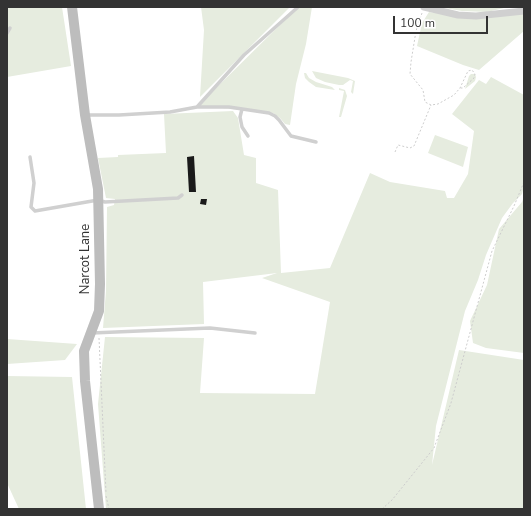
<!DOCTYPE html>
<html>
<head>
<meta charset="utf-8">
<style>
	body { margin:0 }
	#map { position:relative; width:531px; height:516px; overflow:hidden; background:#fff; font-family:"Nunito Sans",sans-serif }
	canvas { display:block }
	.frame { position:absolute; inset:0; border:8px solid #333; pointer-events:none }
	.scale { position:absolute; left:393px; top:16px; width:95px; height:18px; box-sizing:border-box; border:2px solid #333; border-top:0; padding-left:5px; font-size:12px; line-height:14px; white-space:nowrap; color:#333; -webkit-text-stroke:3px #fff; paint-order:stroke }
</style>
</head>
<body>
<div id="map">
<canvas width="531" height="516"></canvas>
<div class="frame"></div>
<div class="scale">100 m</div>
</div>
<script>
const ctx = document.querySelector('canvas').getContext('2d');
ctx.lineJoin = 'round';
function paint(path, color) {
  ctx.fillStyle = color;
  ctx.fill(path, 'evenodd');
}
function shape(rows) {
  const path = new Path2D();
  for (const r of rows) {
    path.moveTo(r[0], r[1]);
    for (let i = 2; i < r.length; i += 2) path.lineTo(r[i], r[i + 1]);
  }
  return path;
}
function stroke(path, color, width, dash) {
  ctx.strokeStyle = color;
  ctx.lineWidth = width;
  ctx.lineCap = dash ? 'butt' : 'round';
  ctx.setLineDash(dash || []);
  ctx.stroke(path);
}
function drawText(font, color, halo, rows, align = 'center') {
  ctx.font = font + ' "Nunito Sans",sans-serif';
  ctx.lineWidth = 4;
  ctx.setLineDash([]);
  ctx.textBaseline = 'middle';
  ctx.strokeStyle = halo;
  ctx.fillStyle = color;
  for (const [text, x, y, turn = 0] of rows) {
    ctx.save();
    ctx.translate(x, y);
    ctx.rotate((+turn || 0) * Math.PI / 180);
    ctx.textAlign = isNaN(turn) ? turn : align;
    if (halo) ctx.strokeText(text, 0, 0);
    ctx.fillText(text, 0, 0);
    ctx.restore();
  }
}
paint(shape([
	[7,7,62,7,71,66,7,77],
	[201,7,290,7,200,97,204,30],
	[298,7,312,7,306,44,296,84,290,125,285,124,280,118,273,113,201,106,201,103],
	[439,7,508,7,487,12,462,11],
	[429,12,462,17,524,13,524,31,479,70,463,65,417,46,422,23],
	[312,71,348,78,355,81,353,94,351,92,353,81,350,80,343,85,339,85,325,82,316,78],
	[304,73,306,73,309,78,316,82,332,87,335,90,316,87,309,82,305,78],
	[471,74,475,74,476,77,475,81,465,89,469,76],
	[491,77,524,95,524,186,522,194,513,203,502,218,486,255,478,280,465,311,436,426,432,465,459,350,524,360,524,509,106,509,98,404,105,337,204,338,200,393,315,394,330,302,262,278,277,273,203,282,204,324,103,328,106,291,107,207,114,205,115,199,106,198,98,158,118,157,118,155,166,153,164,114,233,111,238,118,244,155,256,158,256,183,278,190,281,273,330,268,370,173,390,182,445,191,447,198,454,198,468,174,474,131,452,114,479,80,486,84],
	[339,88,345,90,347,96,341,117,339,117,344,91,339,90],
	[435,135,468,147,463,167,428,153],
	[524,196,524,353,486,348,473,343,470,321,487,285,499,229,522,202],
	[7,339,77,344,65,360,7,364],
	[7,376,72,377,86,509,19,509,7,483]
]), '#e6ecdf');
paint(shape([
	[194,156,196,192,189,192,187,157],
	[201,199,207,199,206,205,200,204]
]), '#1a1a1a');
stroke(shape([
	[422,13,416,31,411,62,410,74,423,90,425,102,431,105,438,104,454,95,460,88,468,71,472,70,475,74,474,78,463,88,460,88],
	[395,152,398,145,410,148,414,146,431,105],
	[99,338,106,493],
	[106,496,109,509],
	[382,509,392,500,434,448,451,403,492,251,514,206,524,182]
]), '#cdcdcd', 1, [2, 2]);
stroke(shape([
	[7,33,10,28],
	[197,107,229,107,269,113,275,116,279,120,291,136,316,142],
	[242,109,240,117,242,127,248,136],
	[86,115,119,115,170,112,197,107,244,55,298,7],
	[30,157,34,183,31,207,35,211,98,200,105,202,178,198,182,195],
	[92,333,210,328,255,333]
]), '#d0d0d0', 3.5);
stroke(shape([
	[424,7,458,15,476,16,524,11]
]), '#d0d0d0', 7);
stroke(shape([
	[72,7,85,115,98,189,100,284,99,311,84,351,85,381,99,509]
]), '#bdbdbd', 10);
drawText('13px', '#333', '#fff', [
	["Narcot Lane",86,259,-90]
]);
</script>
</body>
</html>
